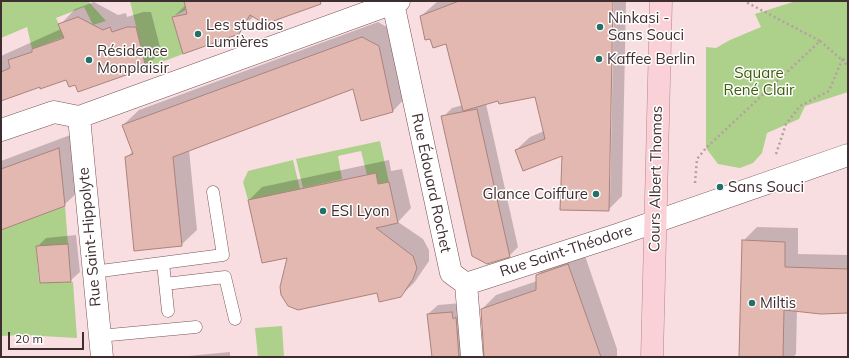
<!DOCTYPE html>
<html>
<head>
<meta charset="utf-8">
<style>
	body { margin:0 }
	#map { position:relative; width:849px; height:358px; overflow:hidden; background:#f9dee1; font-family:Mulish,sans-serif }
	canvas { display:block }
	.frame { position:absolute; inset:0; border:2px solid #3f2e30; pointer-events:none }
	.scale { position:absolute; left:8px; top:332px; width:76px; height:18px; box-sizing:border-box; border:2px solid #3f2e30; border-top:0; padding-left:5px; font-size:12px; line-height:14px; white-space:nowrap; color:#3f2e30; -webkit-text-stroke:3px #fff; paint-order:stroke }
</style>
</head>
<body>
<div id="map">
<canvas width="849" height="358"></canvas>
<div class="frame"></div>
<div class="scale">20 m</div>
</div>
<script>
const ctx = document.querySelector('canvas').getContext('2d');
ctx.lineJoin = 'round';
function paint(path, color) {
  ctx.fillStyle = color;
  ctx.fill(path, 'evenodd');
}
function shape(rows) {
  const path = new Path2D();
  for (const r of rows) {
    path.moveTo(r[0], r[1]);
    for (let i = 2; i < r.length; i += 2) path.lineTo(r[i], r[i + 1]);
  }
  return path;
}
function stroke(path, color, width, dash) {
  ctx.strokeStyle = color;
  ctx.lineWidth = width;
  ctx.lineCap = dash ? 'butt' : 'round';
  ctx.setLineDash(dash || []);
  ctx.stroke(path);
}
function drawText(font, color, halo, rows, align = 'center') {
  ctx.font = font + ' Mulish,sans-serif';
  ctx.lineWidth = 3;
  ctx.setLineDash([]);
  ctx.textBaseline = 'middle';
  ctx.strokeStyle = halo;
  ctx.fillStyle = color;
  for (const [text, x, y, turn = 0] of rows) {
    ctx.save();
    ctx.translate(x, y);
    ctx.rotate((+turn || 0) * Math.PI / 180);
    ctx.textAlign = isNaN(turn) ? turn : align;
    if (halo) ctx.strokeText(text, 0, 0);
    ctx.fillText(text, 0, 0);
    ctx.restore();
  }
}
paint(shape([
	[1,1,88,1,106,21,93,25,84,7,56,18,64,37,32,49,27,27,1,38],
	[130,1,204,1,172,17,183,54,146,68],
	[796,1,848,1,848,92,805,106,799,119,767,133,762,153,753,163,740,168,718,164,706,148,706,47,716,48,730,40,761,27,755,14],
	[380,141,389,182,378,184,376,173,367,175,361,151,338,156,342,179,303,188,296,159],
	[293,160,300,189,248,200,243,182,248,171],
	[65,206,68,244,36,247,39,282,73,282,77,338,23,335,1,336,1,230],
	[282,326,284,357,258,357,255,328]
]), '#add08a');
paint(shape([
	[185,1,324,1,265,23,254,16,238,33,173,17,186,5],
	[438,1,612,1,608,197,610,197,614,1,626,1,622,196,608,210,563,155,516,150,530,137,544,131,536,96,499,100,486,104,518,247,509,256,443,117,452,108,463,105,446,43,421,16],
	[94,2,118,15,126,13,127,17,143,12,151,12,161,51,146,67,79,91,76,83,66,79,40,85,1,100,1,56,61,29,60,25,75,9],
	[378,22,394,31,408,95,393,111,362,120,354,87,189,150,197,230,181,245,126,158,133,151,123,125,139,110],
	[73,134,79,191,64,205,1,229,1,161],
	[389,160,391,171,402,169,411,208,398,222,423,239,429,250,429,261,414,283,400,296,378,292,289,256,249,200,262,187],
	[757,227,798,228,798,254,848,255,848,310,797,310,796,354,793,357,740,357,743,241],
	[76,235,80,272,70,281,37,247,46,238],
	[583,250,617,349,617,357,485,357,482,309,496,295,537,281,537,275,552,261],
	[461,303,473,357,433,357,428,314,438,305],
	[230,352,230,357,178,357]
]), '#0003');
const building = shape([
	[184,1,320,1,321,4,265,24,250,15,239,34,183,54,172,17,187,14,184,1],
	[459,1,613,1,609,211,560,210,562,156,523,171,515,150,545,139,535,97,499,104,498,101,463,111,446,44,433,48,430,39,425,40,420,16,459,1],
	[78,17,103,30,110,27,112,32,127,27,136,27,146,68,78,92,75,85,69,87,66,80,40,89,40,87,1,101,1,72,10,68,8,60,32,52,32,49,64,38,58,24,78,17],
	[362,37,379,46,393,112,361,121,353,89,173,157,182,246,134,251,125,157,133,154,122,125,362,37],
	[477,109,510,257,487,264,472,256,441,116,477,109],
	[59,148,65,206,1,230,1,169,59,148],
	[376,173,378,184,389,182,398,223,376,228,413,256,417,268,413,279,401,297,379,302,377,293,298,310,288,306,281,295,280,287,287,258,262,263,248,200,376,173],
	[742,240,785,242,785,267,848,269,848,313,821,314,784,310,783,357,739,357,742,240],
	[68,244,71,282,40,283,36,246,68,244],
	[568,264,601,357,484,357,481,309,536,290,536,275,568,264],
	[452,312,453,319,456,317,459,357,432,357,427,314,452,312]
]);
paint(building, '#e3b8b0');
stroke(building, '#aa827b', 1);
const service = shape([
	[163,263,168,311],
	[93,272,223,255,213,192],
	[165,284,225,277,235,319],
	[99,336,196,327]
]);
const minor = shape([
	[393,3,451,273,466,284,472,357],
	[79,117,102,357],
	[1,130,54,112,79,117,399,1],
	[466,284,617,235,848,155]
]);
const primary = shape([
	[652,357,661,1]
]);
stroke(service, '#795358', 13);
stroke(minor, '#795358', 23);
stroke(primary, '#b7848c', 23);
stroke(shape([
	[820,41,842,60,848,58],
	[776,154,786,124,800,106,829,91,842,60,848,66],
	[695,183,697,159,706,148,820,41,746,2]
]), '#b69fa2', 2.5, [2, 3]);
stroke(service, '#fff', 12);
stroke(minor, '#fff', 22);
stroke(primary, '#fad1d7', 22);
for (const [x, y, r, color] of [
	[600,27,4,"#256f6b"],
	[198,34,4,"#256f6b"],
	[599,59,4,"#256f6b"],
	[89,60,4,"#256f6b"],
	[720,187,4,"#256f6b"],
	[596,194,4,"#256f6b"],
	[323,211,4,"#256f6b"],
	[752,303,4,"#256f6b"]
]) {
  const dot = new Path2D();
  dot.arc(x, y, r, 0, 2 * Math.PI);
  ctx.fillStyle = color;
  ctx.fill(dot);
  stroke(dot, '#fff', 1.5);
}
drawText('15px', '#3f2e30', '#fff', [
	["Ninkasi -",608,18],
	["Sans Souci",608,35],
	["Les studios",206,25],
	["Lumières",206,42],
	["Résidence",97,51],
	["Monplaisir",97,68],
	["Kaffee Berlin",607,59],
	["Sans Souci",728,187],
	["Glance Coiffure",588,194,"right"],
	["ESI Lyon",331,211],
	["Miltis",760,303]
], 'left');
drawText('15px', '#3c5c08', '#fff', [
	["Square",759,73],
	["René Clair",759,90]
]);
drawText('15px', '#3f2e30', '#fff', [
	["Cours Albert Thomas",656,179,-89],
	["Rue Édouard Rochet",431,183,78],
	["Rue Saint-Hippolyte",90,237,-95],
	["Rue Saint-Théodore",566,251,-18]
]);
</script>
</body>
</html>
